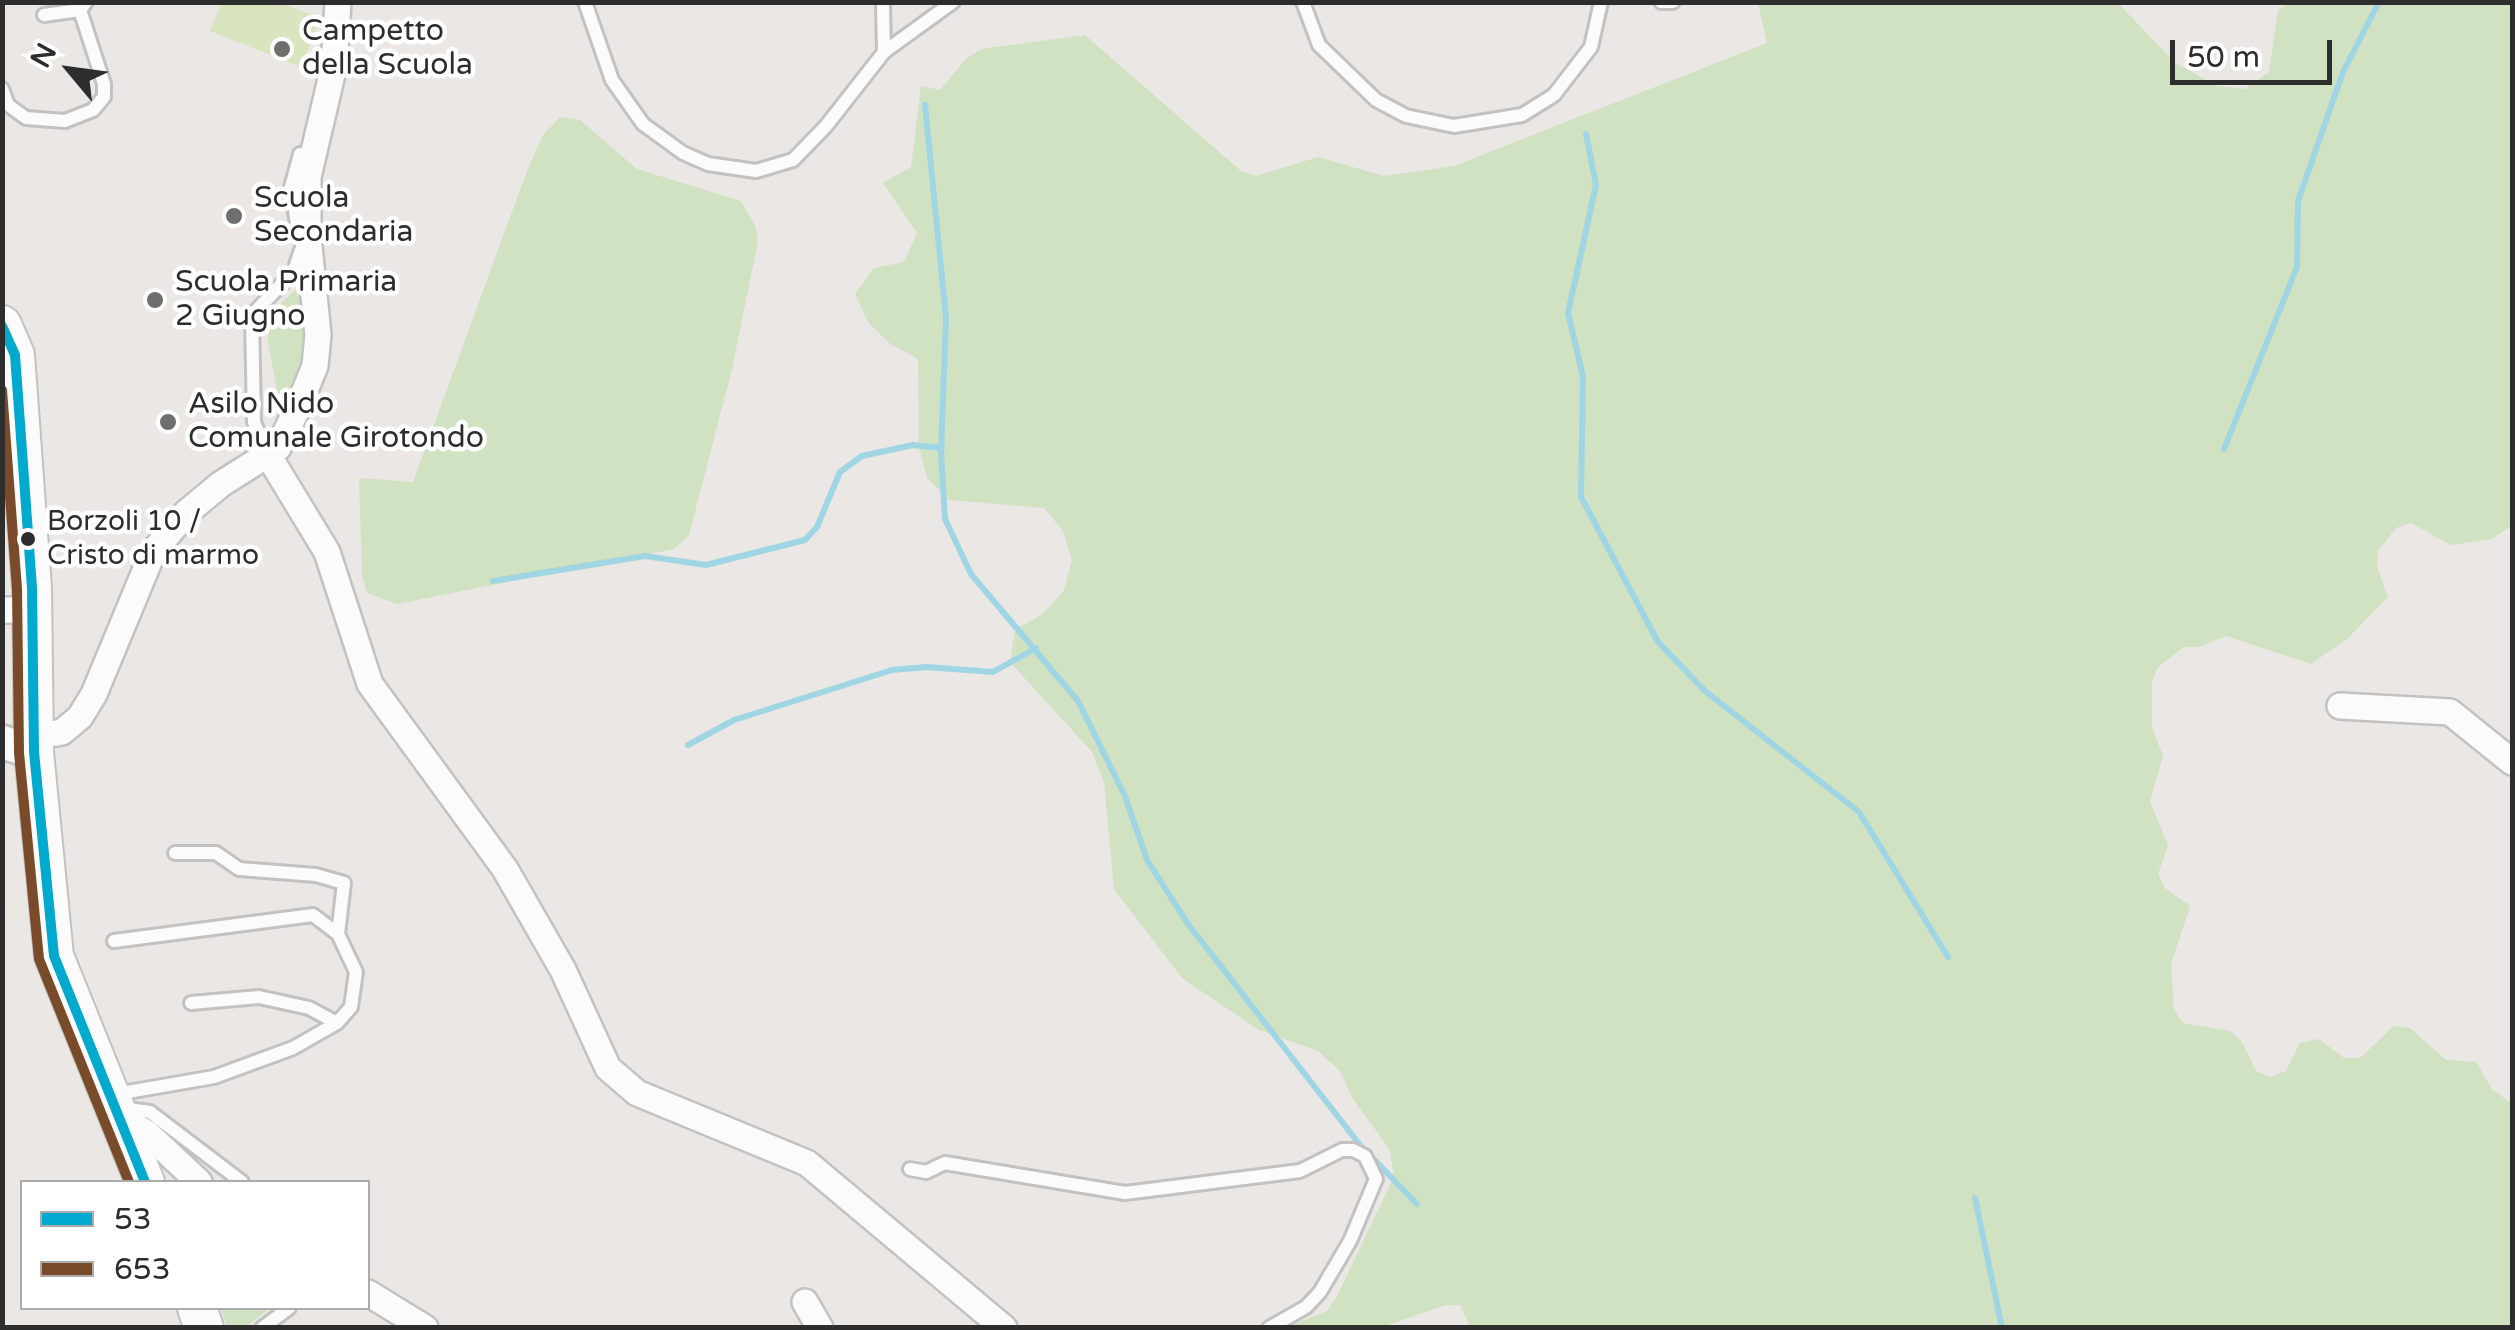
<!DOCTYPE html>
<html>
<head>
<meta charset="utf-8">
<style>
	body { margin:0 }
	#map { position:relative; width:2515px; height:1330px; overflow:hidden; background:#eae7e4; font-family:"Varela Round",sans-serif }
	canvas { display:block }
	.frame { position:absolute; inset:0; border:5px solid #2d2d2d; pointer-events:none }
	.legend { position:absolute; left:20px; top:1180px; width:350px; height:130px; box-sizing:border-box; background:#fff; border:2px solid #ababab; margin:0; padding:12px 18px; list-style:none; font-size:30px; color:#2d2d2d }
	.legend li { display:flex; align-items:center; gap:20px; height:50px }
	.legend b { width:50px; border:2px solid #ababab }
	.north { position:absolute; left:20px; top:20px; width:100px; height:100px; -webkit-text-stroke:8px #fff; paint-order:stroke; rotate:299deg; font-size:28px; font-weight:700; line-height:40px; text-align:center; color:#2d2d2d }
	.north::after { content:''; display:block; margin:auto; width:35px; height:45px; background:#2d2d2d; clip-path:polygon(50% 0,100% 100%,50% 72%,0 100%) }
	.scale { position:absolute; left:2170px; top:40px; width:162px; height:45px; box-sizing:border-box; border:5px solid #2d2d2d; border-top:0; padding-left:12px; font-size:30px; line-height:35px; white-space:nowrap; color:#2d2d2d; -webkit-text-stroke:8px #fff; paint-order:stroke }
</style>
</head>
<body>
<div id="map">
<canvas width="2515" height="1330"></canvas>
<div class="frame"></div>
<ul class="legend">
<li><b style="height:12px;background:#00a9ce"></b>53</li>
<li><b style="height:12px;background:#7a4b2a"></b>653</li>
</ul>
<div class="north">N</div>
<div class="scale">50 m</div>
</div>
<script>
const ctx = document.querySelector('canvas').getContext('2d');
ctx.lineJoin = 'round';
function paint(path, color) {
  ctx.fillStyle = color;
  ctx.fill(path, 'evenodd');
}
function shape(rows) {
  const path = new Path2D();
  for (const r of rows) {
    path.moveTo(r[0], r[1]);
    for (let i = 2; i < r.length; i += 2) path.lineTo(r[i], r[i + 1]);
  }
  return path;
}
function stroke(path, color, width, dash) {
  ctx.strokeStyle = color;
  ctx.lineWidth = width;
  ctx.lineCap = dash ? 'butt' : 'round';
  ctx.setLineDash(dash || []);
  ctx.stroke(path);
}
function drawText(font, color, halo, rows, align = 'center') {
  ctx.font = font + ' "Varela Round",sans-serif';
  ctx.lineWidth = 9;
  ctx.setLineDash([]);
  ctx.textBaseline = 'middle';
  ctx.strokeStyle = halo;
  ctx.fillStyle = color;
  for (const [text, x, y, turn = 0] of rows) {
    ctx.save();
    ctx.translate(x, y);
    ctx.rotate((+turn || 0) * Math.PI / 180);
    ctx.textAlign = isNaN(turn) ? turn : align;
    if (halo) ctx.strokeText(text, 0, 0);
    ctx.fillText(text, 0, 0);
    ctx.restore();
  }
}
paint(shape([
	[2335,3,2512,3,2512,526,2491,539,2451,545,2411,523,2396,528,2378,551,2377,567,2388,597,2347,639,2311,664,2226,636,2199,647,2184,647,2158,667,2152,681,2152,727,2163,756,2150,802,2168,845,2158,874,2165,888,2190,906,2171,964,2174,1010,2183,1023,2230,1031,2242,1042,2256,1071,2271,1077,2286,1071,2300,1043,2319,1039,2344,1058,2360,1058,2394,1026,2410,1028,2446,1060,2476,1062,2492,1089,2512,1104,2512,1327,1471,1328,1460,1305,1446,1305,1382,1327,1287,1327,1327,1311,1337,1296,1394,1177,1390,1150,1353,1099,1340,1071,1318,1051,1259,1030,1182,978,1114,889,1104,782,1092,752,1010,662,1015,630,1043,614,1064,590,1072,560,1063,531,1044,508,949,500,927,478,919,447,918,359,889,343,868,322,855,294,874,268,904,262,917,233,883,183,911,167,921,86,940,90,966,59,981,49,1085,35,1241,171,1256,176,1318,157,1384,176,1454,166,1767,43,1758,3,2118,3,2174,62,2217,86,2244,89,2269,72,2278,10,2288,3],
	[560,117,580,120,637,169,741,201,755,226,758,241,732,369,689,535,674,549,397,604,367,593,362,576,359,478,413,482,527,171,543,135],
	[313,273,299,405,281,410,268,343,269,315],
	[220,1308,270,1308,244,1328,228,1327]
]), '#d0e2c1');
paint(shape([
	[222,2,281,3,320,18,301,67,210,31]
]), '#d9e5bf');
stroke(shape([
	[925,105,946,318,941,453,945,519,971,574,1078,701,1125,796,1147,860,1188,924,1360,1145,1417,1204],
	[1586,134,1596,185,1568,313,1583,377,1581,497,1658,642,1705,691,1859,812,1948,957],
	[2224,449,2297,267,2298,201,2343,72,2379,2],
	[493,581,645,556,706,565,805,540,817,527,840,472,862,456,913,445,942,448],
	[688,745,734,720,892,670,927,667,993,672,1036,648],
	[1975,1198,2002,1328]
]), '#a0d6e4', 6);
const service = shape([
	[585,2,612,80,643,124,683,153,708,164,756,171,793,160,826,126,884,52,953,2],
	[883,2,884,52],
	[1303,2,1319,45,1376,100,1406,116,1454,126,1522,115,1554,95,1591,47,1601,2],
	[1661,2,1673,2],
	[44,15,80,10],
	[2,89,8,105,26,118,65,121,93,110,104,97,104,84,80,10,86,2],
	[298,230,291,187,300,154],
	[268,455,254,422,252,315,294,271,301,250],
	[175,853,216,853,239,869,316,875,344,883,338,934],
	[114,941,313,915,338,934,356,972,351,1007,337,1023,293,1048,214,1077,116,1094],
	[191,1003,259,997,309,1008,337,1023],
	[121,1108,150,1112,242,1182],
	[910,1169,926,1172,945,1163,1125,1193,1300,1171,1342,1150,1353,1150,1365,1156,1376,1179,1350,1241,1320,1292,1306,1307,1269,1328],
	[262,1328,289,1308]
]);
const minor = shape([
	[268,455,327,552,370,684,505,869,563,970,608,1068,637,1093,807,1163,1004,1328],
	[2,610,33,610],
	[2340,706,2450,712,2512,762],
	[34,737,62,732,80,717,94,694,153,552,186,513,221,484,278,448,299,405,315,366,318,335,308,236,308,177,334,66,338,2],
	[118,1117,148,1134,199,1182],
	[368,1293,425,1328],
	[805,1302,820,1328]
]);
const tertiary = shape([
	[2,742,34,752]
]);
const secondary = shape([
	[2,325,15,355,32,588,34,752,54,956,145,1182],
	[197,1308,204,1328]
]);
stroke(service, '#c3c2c2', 18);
stroke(minor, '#c3c2c2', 30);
stroke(tertiary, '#c3c2c2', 38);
stroke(secondary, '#c3c2c2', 42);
stroke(service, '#fcfbfb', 12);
stroke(minor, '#fcfbfb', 25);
stroke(tertiary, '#fcfbfb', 32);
stroke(secondary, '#fcfbfb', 38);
stroke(shape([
	[2,326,15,355,32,588,34,752,54,956,145,1182]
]), '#00a9ce', 10);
stroke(shape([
	[2,390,17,589,19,753,39,959,129,1182]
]), '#7a4b2a', 10);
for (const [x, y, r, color] of [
	[282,49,10,"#6f6e6d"],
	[234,216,10,"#6f6e6d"],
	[155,300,10,"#6f6e6d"],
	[168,422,10,"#6f6e6d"],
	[28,539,9,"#2d2d2d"]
]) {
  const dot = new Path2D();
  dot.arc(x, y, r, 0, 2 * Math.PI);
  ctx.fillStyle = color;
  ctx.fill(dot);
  stroke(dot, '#fff', 4);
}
drawText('28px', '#2d2d2d', '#fff', [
	["Borzoli 10 /",47,523],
	["Cristo di marmo",47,557]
], 'left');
drawText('30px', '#2d2d2d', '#fff', [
	["Campetto",302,32],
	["della Scuola",302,66],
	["Scuola",254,199],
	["Secondaria",254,233],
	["Scuola Primaria",175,283],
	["2 Giugno",175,317],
	["Asilo Nido",188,405],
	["Comunale Girotondo",188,439]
], 'left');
</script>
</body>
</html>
